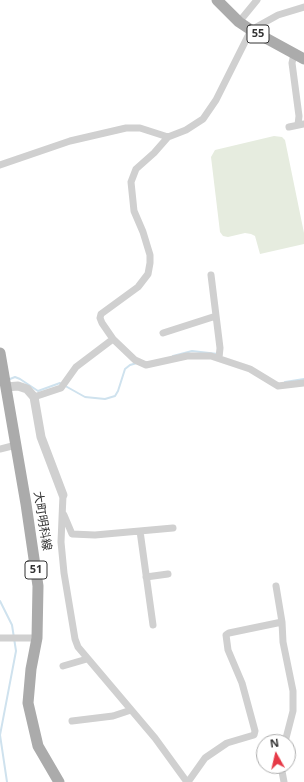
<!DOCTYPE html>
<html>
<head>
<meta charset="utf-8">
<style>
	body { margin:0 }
	#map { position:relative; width:304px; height:782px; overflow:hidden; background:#fff; font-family:"Open Sans",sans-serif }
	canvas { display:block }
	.north { position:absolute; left:256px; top:734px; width:40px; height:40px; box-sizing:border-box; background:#fff; border:1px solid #adadad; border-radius:50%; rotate:352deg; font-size:11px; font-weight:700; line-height:16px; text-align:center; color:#333 }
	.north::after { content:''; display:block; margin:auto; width:14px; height:18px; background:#e63946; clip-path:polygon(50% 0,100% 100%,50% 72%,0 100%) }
</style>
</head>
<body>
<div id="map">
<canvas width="304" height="782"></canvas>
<div class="north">N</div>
</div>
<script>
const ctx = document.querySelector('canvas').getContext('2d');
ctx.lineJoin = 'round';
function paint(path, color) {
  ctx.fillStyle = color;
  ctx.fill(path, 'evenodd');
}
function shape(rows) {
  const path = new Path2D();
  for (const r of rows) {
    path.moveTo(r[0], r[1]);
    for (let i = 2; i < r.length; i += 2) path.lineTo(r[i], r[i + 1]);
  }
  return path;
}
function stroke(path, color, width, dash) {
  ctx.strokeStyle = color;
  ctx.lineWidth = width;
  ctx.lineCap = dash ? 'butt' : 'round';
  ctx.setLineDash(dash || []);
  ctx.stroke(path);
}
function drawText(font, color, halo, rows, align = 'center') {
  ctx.font = font + ' "Open Sans","Noto Sans JP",sans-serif';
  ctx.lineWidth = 4;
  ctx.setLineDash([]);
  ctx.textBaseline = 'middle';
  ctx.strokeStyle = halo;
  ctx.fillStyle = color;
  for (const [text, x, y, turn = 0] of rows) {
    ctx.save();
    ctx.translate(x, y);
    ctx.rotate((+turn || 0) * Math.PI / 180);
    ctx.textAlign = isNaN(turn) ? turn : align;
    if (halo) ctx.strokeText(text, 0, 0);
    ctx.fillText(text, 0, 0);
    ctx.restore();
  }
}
paint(shape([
	[274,136,282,137,285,140,304,233,304,244,260,254,255,236,251,234,245,233,228,237,223,236,220,232,211,157,215,150]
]), '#e6ecdf');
stroke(shape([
	[173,356,192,351,218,354],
	[10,379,15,377,20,379,38,391,60,383,85,397,105,399,115,396,118,391,125,369,130,365,137,363],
	[285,382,304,379],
	[0,601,12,625,16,651,0,735,7,782]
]), '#cfe2ee', 2);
stroke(shape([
	[239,22,257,0],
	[294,54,292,63,299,116,298,125],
	[289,127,304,124],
	[168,137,154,153,136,169,131,182,134,211,143,232,150,255,150,263,148,274,138,287,101,314,100,318,102,323,113,339,135,360,146,365,187,356,211,356,250,369,278,386,304,383],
	[0,165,70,141,126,128,140,128,168,137,186,130,203,119,216,100,251,30,278,15,304,7],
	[211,275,220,348,219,358],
	[163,333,216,316],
	[34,397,61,388,76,367,113,339],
	[0,449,16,445],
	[63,495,61,542,64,573,75,639,78,647,155,738,187,782],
	[64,515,72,534,95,535,173,528],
	[140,531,153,625],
	[146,577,168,574],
	[276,586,282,622,283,642,293,691,293,711,285,742],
	[0,638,37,638],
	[63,666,87,659],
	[72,721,113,716,131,710],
	[281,766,284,782],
	[188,782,205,758,227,743,254,735,255,731,242,683,228,650,226,635,229,633,282,622]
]), '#d0d0d0', 7);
stroke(shape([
	[6,387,18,386,27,389,34,397,41,437,63,495]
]), '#d0d0d0', 9);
stroke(shape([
	[217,0,239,22,251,30,304,59],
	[0,353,26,504,38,586,37,638,31,669,28,703,38,746,59,782]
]), '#ababab', 11);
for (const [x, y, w] of [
	[258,34,22],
	[36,570,22]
]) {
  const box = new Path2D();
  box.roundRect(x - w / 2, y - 9, w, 18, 3);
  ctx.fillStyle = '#fff';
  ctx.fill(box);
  stroke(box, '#333', 1);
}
drawText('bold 11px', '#333', null, [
	["55",258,34],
	["51",36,570]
]);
drawText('12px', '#333', '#fff', [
	["大町明科線",42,521,81]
]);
</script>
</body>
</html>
